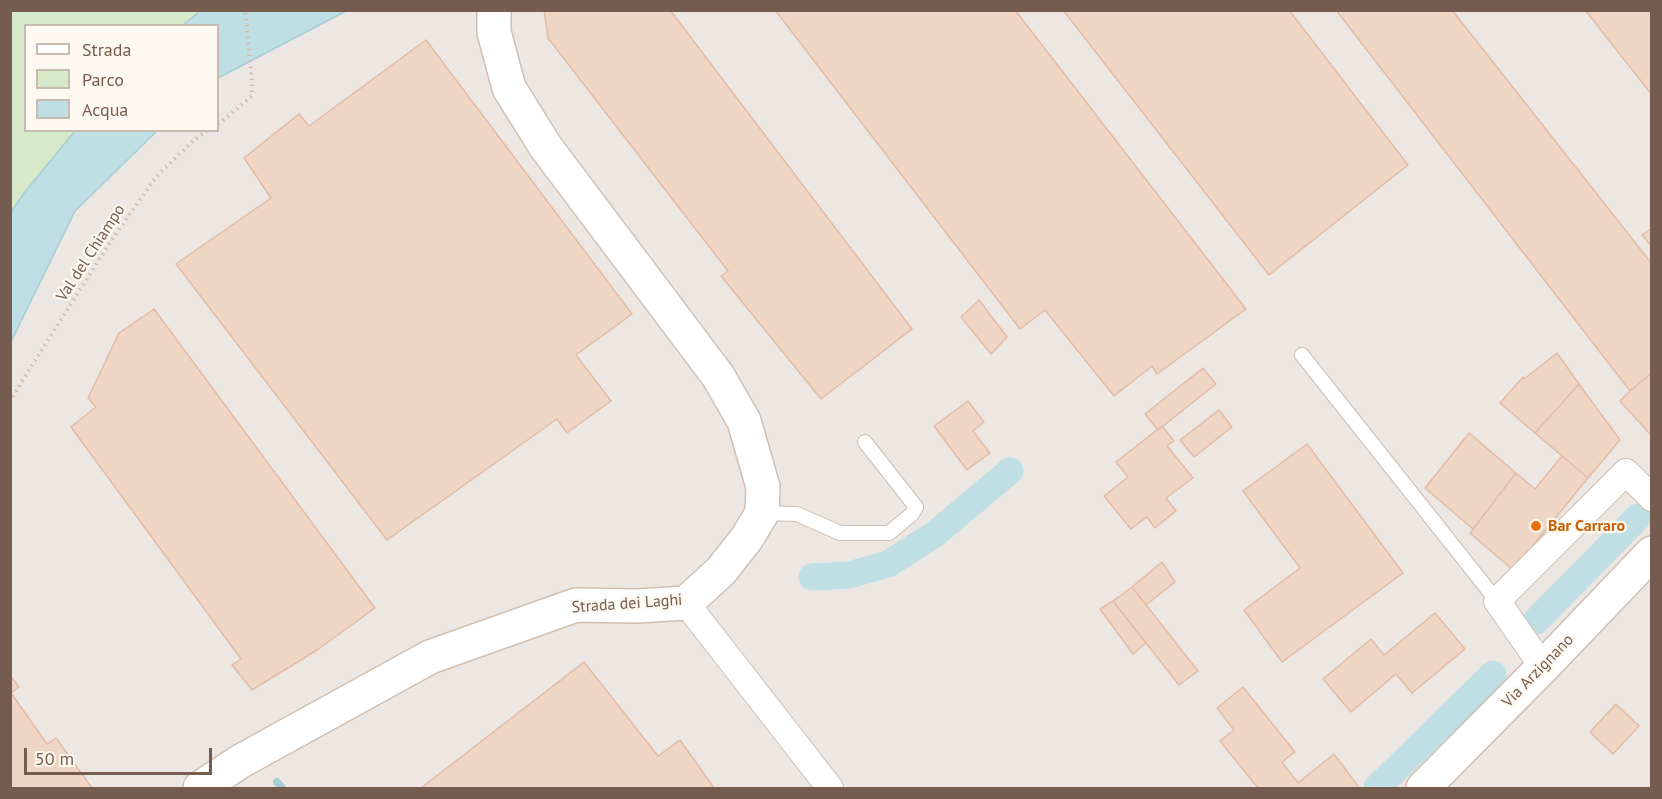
<!DOCTYPE html>
<html>
<head>
<meta charset="utf-8">
<style>
	body { margin:0 }
	#map { position:relative; width:1662px; height:799px; overflow:hidden; background:#fbf5ea; font-family:"PT Sans",sans-serif }
	canvas { display:block }
	.frame { position:absolute; inset:0; border:12px solid #755c4e; pointer-events:none }
	.legend { position:absolute; left:24px; top:24px; width:195px; height:108px; box-sizing:border-box; background:#fef9f0; border:2px solid #c7baaf; margin:0; padding:8px 10px; list-style:none; font-size:18px; color:#755c4e }
	.legend li { display:flex; align-items:center; gap:12px; height:30px }
	.legend b { width:30px; border:2px solid #c7baaf }
	.scale { position:absolute; left:24px; top:748px; width:188px; height:27px; box-sizing:border-box; border:3px solid #755c4e; border-top:0; padding-left:8px; font-size:18px; line-height:21px; white-space:nowrap; color:#755c4e; -webkit-text-stroke:4px #fef9f0; paint-order:stroke }
</style>
</head>
<body>
<div id="map">
<canvas width="1662" height="799"></canvas>
<div class="frame"></div>
<ul class="legend">
<li><b style="height:8px;background:#fff"></b>Strada</li>
<li><b style="height:16px;background:#d6e9c9"></b>Parco</li>
<li><b style="height:16px;background:#bfdfe4"></b>Acqua</li>
</ul>
<div class="scale">50 m</div>
</div>
<script>
const ctx = document.querySelector('canvas').getContext('2d');
ctx.lineJoin = 'round';
function paint(path, color) {
  ctx.fillStyle = color;
  ctx.fill(path, 'evenodd');
}
function shape(rows) {
  const path = new Path2D();
  for (const r of rows) {
    path.moveTo(r[0], r[1]);
    for (let i = 2; i < r.length; i += 2) path.lineTo(r[i], r[i + 1]);
  }
  return path;
}
function stroke(path, color, width, dash) {
  ctx.strokeStyle = color;
  ctx.lineWidth = width;
  ctx.lineCap = dash ? 'butt' : 'round';
  ctx.setLineDash(dash || []);
  ctx.stroke(path);
}
function drawText(font, color, halo, rows, align = 'center') {
  ctx.font = font + ' "PT Sans",sans-serif';
  ctx.lineWidth = 4.5;
  ctx.setLineDash([]);
  ctx.textBaseline = 'middle';
  ctx.strokeStyle = halo;
  ctx.fillStyle = color;
  for (const [text, x, y, turn = 0] of rows) {
    ctx.save();
    ctx.translate(x, y);
    ctx.rotate((+turn || 0) * Math.PI / 180);
    ctx.textAlign = isNaN(turn) ? turn : align;
    if (halo) ctx.strokeText(text, 0, 0);
    ctx.fillText(text, 0, 0);
    ctx.restore();
  }
}
paint(shape([
	[346,11,1651,11,1651,788,11,788,10,342,75,211,157,131,218,130,218,78]
]), '#ede7e3');
paint(shape([
	[11,11,201,11,183,25,26,26,26,130,75,131,24,193,11,212]
]), '#d6e9c9');
const water = shape([
	[201,10,346,10,346,11,218,78,218,26,183,25,201,10],
	[75,131,157,131,75,211,11,342,11,212,24,193,75,131]
]);
paint(water, '#bfdfe4');
stroke(water, '#a6ced5', 1.5);
stroke(shape([
	[277,782,282,788]
]), '#a6ced5', 8);
stroke(shape([
	[812,577,849,575,888,564,935,534,1010,471],
	[1536,621,1638,517],
	[1377,788,1493,674]
]), '#bfdfe4', 27);
const building = shape([
	[544,10,670,10,912,329,821,399,721,276,728,271,548,38,544,10],
	[775,10,1015,10,1246,309,1157,374,1152,366,1114,396,1045,310,1020,329,775,10],
	[1063,10,1289,10,1408,165,1269,275,1063,10],
	[1336,10,1452,10,1652,264,1652,373,1630,391,1336,10],
	[1585,10,1652,10,1652,95,1585,10],
	[426,40,632,314,576,355,611,401,567,433,557,419,387,540,176,264,271,198,244,158,299,114,309,126,426,40],
	[1652,228,1652,247,1642,235,1652,228],
	[979,300,1007,337,991,354,961,317,979,300],
	[154,309,375,608,317,650,252,690,232,665,241,659,71,427,96,407,88,398,119,333,154,309],
	[1557,353,1579,384,1535,433,1500,403,1523,377,1524,379,1557,353],
	[1203,368,1216,384,1158,430,1145,414,1203,368],
	[1652,373,1652,433,1650,434,1620,401,1630,391,1652,373],
	[1579,384,1620,440,1588,478,1535,433,1579,384],
	[968,401,984,422,973,431,990,453,967,470,934,426,968,401],
	[1219,410,1232,427,1194,457,1180,440,1219,410],
	[1162,426,1174,441,1167,446,1193,478,1166,498,1176,511,1155,528,1147,517,1131,529,1104,496,1128,477,1116,462,1162,426],
	[1469,433,1516,473,1473,529,1425,488,1469,433],
	[1307,444,1403,573,1282,662,1244,610,1300,568,1243,491,1307,444],
	[1562,456,1588,478,1513,570,1470,533,1516,473,1535,489,1562,456],
	[1162,562,1175,582,1146,605,1132,587,1162,562],
	[1132,587,1198,671,1179,685,1113,601,1132,587],
	[1113,601,1146,643,1133,654,1100,609,1113,601],
	[1435,613,1465,649,1412,693,1396,674,1351,712,1323,679,1371,639,1384,655,1435,613],
	[584,662,658,756,680,740,714,788,421,788,584,662],
	[10,675,19,687,11,693,47,744,56,738,92,788,10,788,10,675],
	[1243,687,1295,752,1282,762,1298,783,1334,754,1358,786,1355,788,1258,788,1220,741,1234,730,1217,708,1243,687],
	[1616,704,1639,726,1613,754,1590,732,1616,704]
]);
paint(building, '#efd5c3');
stroke(building, '#e1bba5', 1.5);
const lane = shape([
	[1302,355,1497,601],
	[762,513,797,514,840,533,889,533,912,514,916,507,865,442]
]);
const street = shape([
	[686,603,830,788],
	[1543,667,1497,601,1626,472,1652,498]
]);
const secondary = shape([
	[200,788,241,761,430,657,576,605,637,606,686,603,721,571,747,538,762,513,763,487,744,421,718,376,545,146,509,88,494,32,494,10],
	[1423,788,1543,667,1652,553]
]);
stroke(lane, '#cdbdb0', 16);
stroke(street, '#cdbdb0', 28);
stroke(secondary, '#d2bfb0', 36);
stroke(shape([
	[218,124,231,114,252,96,252,83,245,10],
	[10,402,17,389,111,241,156,177,193,141,208,130]
]), '#d5b8a6', 4, [1.5, 4.5]);
stroke(lane, '#fff', 14);
stroke(street, '#fff', 26);
stroke(secondary, '#fff', 33);
for (const [x, y, r, color] of [
	[1536,526,6,"#e8710a"]
]) {
  const dot = new Path2D();
  dot.arc(x, y, r, 0, 2 * Math.PI);
  ctx.fillStyle = color;
  ctx.fill(dot);
  stroke(dot, '#fef9f0', 2);
}
drawText('16px', '#755c4e', '#fef9f0', [
	["Val del Chiampo",91,253,-57],
	["Strada dei Laghi",627,604,-4],
	["Via Arzignano",1538,671,-46]
]);
drawText('bold 16px', '#c56008', '#fef9f0', [
	["Bar Carraro",1548,526]
], 'left');
</script>
</body>
</html>
